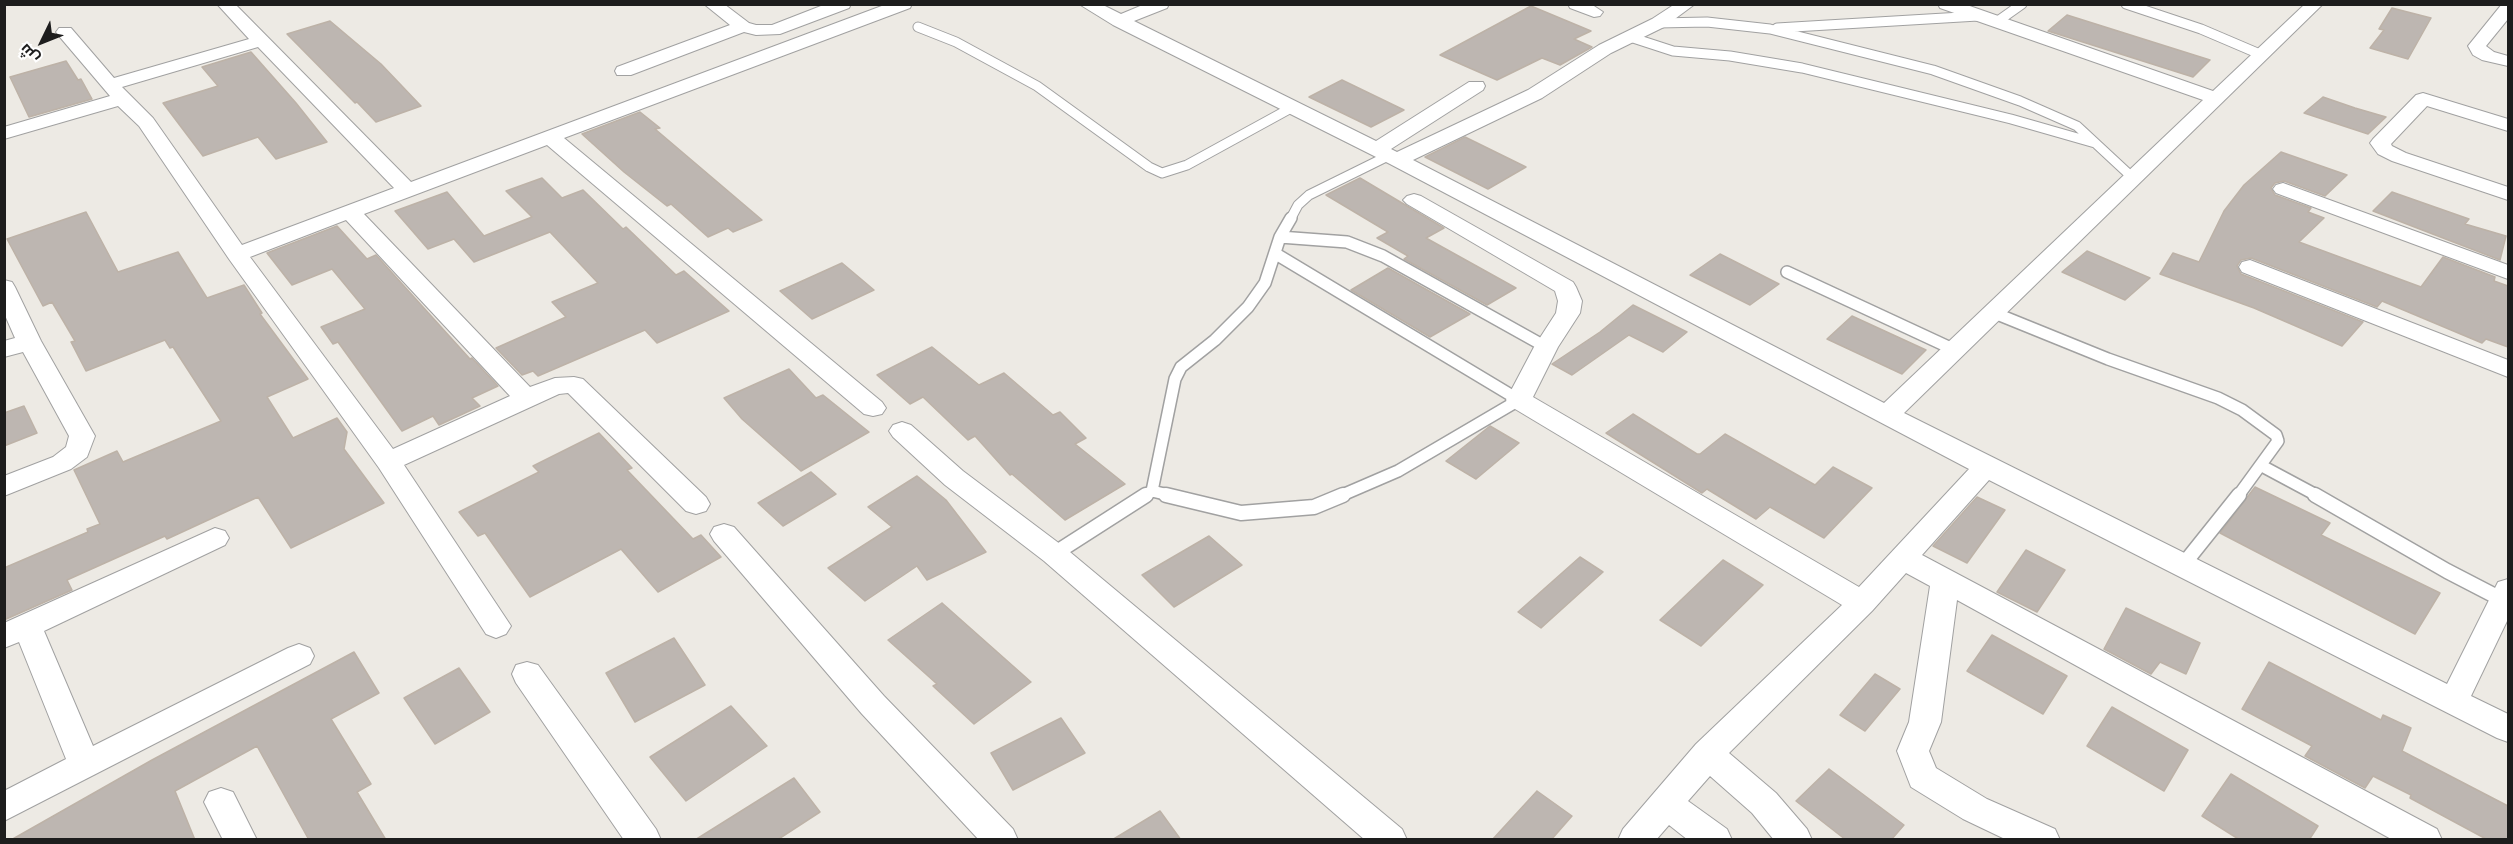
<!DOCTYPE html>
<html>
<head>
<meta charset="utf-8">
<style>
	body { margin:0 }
	#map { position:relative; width:2513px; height:844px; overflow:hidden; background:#edeae4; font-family:"Noto Sans",Cairo,sans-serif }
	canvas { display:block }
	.frame { position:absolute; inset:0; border:6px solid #1d1d1d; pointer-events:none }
	.north { position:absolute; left:12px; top:12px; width:60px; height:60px; -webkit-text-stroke:4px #fff; paint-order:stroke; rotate:227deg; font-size:16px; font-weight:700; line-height:24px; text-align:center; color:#1d1d1d }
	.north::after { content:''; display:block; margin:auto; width:21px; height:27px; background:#1d1d1d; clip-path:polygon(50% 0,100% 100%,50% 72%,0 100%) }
</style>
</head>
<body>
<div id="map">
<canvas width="2513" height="844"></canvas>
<div class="frame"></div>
<div class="north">ش</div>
</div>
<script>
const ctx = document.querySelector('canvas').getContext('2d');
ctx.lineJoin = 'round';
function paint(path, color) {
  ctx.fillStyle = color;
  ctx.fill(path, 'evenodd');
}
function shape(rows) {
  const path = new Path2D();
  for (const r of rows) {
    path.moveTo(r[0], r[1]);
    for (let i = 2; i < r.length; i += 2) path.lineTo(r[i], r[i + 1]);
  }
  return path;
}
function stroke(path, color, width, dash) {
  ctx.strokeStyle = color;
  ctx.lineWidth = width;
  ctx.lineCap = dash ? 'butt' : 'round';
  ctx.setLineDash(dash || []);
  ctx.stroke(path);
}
const building = shape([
	[1531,6,1591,31,1574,39,1592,47,1560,65,1542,58,1497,80,1440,55,1531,6],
	[2392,8,2431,18,2408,59,2370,48,2384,30,2379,29,2392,8],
	[2067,15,2210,60,2193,77,2048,31,2067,15],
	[330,21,381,64,421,106,376,122,357,102,355,103,287,34,330,21],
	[251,52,296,103,327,142,276,159,258,137,203,156,163,103,218,86,202,67,251,52],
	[66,61,78,80,81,79,92,99,29,117,10,77,66,61],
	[1342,80,1404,110,1371,127,1309,97,1342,80],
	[2323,97,2355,108,2386,117,2368,134,2304,113,2323,97],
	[640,112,660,128,655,129,762,220,733,232,728,228,708,237,671,204,667,206,624,172,582,134,640,112],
	[1465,137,1526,167,1488,189,1425,157,1465,137],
	[2281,152,2347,175,2325,196,2284,181,2275,183,2271,188,2275,195,2311,208,2308,212,2324,218,2299,242,2421,287,2443,257,2495,277,2494,281,2508,286,2508,347,2486,339,2482,343,2382,301,2377,307,2251,258,2241,260,2237,266,2241,274,2363,322,2342,346,2254,308,2160,274,2173,253,2199,262,2224,211,2244,185,2281,152],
	[542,178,562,198,583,190,623,229,626,227,676,275,684,271,729,311,657,343,645,330,538,376,533,371,522,375,496,348,566,317,552,302,598,283,550,232,474,262,454,239,428,249,395,211,447,192,484,236,532,217,506,191,542,178],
	[1360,178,1444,228,1426,238,1516,288,1487,305,1404,259,1408,256,1377,238,1388,232,1326,195,1360,178],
	[2392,192,2469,219,2465,224,2506,236,2500,260,2373,211,2392,192],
	[86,212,118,272,178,252,207,298,244,285,262,313,260,314,308,379,267,397,293,438,337,418,347,432,344,449,384,503,291,548,258,497,167,539,165,536,67,580,72,590,4,620,4,568,88,532,87,529,100,524,74,470,117,451,123,462,221,421,173,347,170,348,165,340,86,371,71,342,75,341,52,302,43,306,7,239,86,212],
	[337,226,367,259,376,255,470,359,472,358,498,386,472,398,480,406,439,425,433,416,402,431,338,342,333,344,321,327,365,309,332,269,292,285,267,253,337,226],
	[2087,251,2150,278,2125,300,2062,272,2087,251],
	[1720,254,1779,284,1750,305,1690,275,1720,254],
	[842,263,874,290,812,319,780,291,842,263],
	[1388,268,1470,314,1430,337,1351,290,1388,268],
	[1633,305,1687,332,1663,352,1629,335,1572,375,1552,364,1600,332,1633,305],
	[1852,316,1926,350,1902,374,1827,339,1852,316],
	[932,347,979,385,1004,373,1053,415,1060,412,1086,438,1075,444,1125,484,1065,520,1012,474,1010,475,975,436,968,440,923,397,910,404,877,375,932,347],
	[789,369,816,398,823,395,869,432,801,471,742,419,724,398,789,369],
	[24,406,37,433,4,446,4,413,24,406],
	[1633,414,1697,454,1700,454,1725,434,1815,485,1833,467,1872,488,1824,538,1770,507,1756,519,1707,489,1702,493,1606,433,1633,414],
	[1490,426,1519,443,1476,479,1446,461,1490,426],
	[599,433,632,468,627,470,693,539,701,535,721,557,658,592,621,549,530,597,485,533,478,536,459,512,539,472,533,466,599,433],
	[811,472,836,494,783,526,758,503,811,472],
	[917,476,946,500,986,552,927,580,917,566,865,601,828,568,892,527,868,507,917,476],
	[2255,487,2330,523,2321,535,2440,593,2415,634,2220,533,2255,487],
	[1977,497,2005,510,1967,563,1933,546,1977,497],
	[1209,536,1242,565,1174,607,1142,575,1209,536],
	[2026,550,2065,570,2037,612,1997,592,2026,550],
	[1580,557,1603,572,1541,628,1518,612,1580,557],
	[1723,560,1763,585,1701,646,1660,620,1723,560],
	[942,603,1031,682,974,724,933,686,937,684,888,640,942,603],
	[2126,608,2200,643,2186,674,2160,662,2151,674,2104,649,2126,608],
	[1992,635,2067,676,2043,714,1967,671,1992,635],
	[674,638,705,685,635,722,606,673,674,638],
	[354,652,379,693,331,719,371,784,357,792,386,840,309,840,257,746,175,791,195,840,11,840,152,760,354,652],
	[2269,662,2381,720,2383,715,2411,728,2402,751,2508,806,2508,840,2488,840,2410,798,2411,795,2373,776,2365,788,2305,756,2312,746,2242,709,2269,662],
	[459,668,490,712,435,744,404,698,459,668],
	[1875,674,1900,689,1865,731,1840,715,1875,674],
	[731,706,767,746,686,801,650,757,731,706],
	[2112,707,2188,750,2164,791,2087,746,2112,707],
	[1061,718,1085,753,1013,790,991,753,1061,718],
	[1829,769,1904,825,1891,840,1846,840,1796,801,1829,769],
	[2231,774,2318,826,2309,840,2240,840,2202,816,2231,774],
	[794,778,820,812,777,840,695,840,794,778],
	[1537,791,1572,816,1551,840,1492,840,1537,791],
	[1160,811,1181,840,1112,840,1160,811]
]);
paint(building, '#bdb6b1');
stroke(building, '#bdb2a7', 1.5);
const laneFar2 = shape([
	[2126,4,2201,29,2262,55],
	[1998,21,2022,4],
	[1658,23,1707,22,1770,29,1933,70,2020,101,2077,126,2133,178],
	[918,27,956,42,1037,86,1149,167,1162,173,1187,165,1291,108],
	[1777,28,1978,16],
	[1630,37,1673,51,1730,56,1802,68,2011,119,2095,143],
	[1290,220,1298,205,1309,195,1388,156]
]);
const laneFar1 = shape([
	[1280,237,1347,242,1383,256,1546,347],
	[1276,254,1519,400,1398,471,1340,496],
	[1787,272,1955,350],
	[1992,312,2108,359,2218,398,2242,410,2276,435,2278,441,2238,496],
	[2262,466,2318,496],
	[1152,491,1173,496],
	[1144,496,1152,491,1175,379,1181,367,1215,340,1248,307,1265,283,1280,237,1291,218]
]);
const lane = shape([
	[1166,495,1241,513,1314,507,1343,495],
	[2315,495,2447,571,2503,600],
	[1054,554,1146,495],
	[2183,565,2239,495]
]);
const street = shape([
	[217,4,235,4,411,182,887,4,912,4,910,8,564,138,882,402,886,408,882,414,873,416,864,414,547,145,364,214,530,387,555,378,574,377,583,379,706,497,710,504,706,511,696,514,686,511,568,393,559,394,404,465,511,626,506,634,496,638,486,634,379,468,229,259,139,126,118,106,4,139,4,127,110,96,59,36,56,32,59,28,71,28,114,78,249,39,217,4],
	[258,47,394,188,242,245,153,118,122,87,258,47],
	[346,220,510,396,393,449,250,257,346,220],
	[704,4,724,4,749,23,756,25,772,25,826,4,851,4,849,8,780,34,756,35,744,32,631,75,617,75,615,71,617,67,730,25,704,4],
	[1079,4,1101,4,1121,14,1145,4,1169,4,1167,8,1134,21,1376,141,1469,82,1483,82,1485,86,1483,90,1391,149,1397,152,1528,90,1599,45,1652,19,1675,4,1695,4,1664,27,1611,53,1542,98,1413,160,1884,403,2203,100,1940,8,1938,4,1964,4,2213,91,2305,4,2323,4,1904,413,2447,684,2498,582,2508,579,2508,619,2471,696,2508,714,2508,742,2497,738,1989,480,1922,555,2437,829,2442,840,2393,840,1957,600,1941,722,1929,751,1936,768,1987,799,2055,829,2060,840,2007,840,1963,819,1911,787,1897,751,1909,722,1930,586,1906,573,1872,611,1729,753,1776,793,1807,829,1812,840,1774,840,1752,813,1710,776,1688,801,1727,829,1732,840,1688,840,1669,825,1656,840,1618,840,1623,829,1696,744,1842,605,1510,406,1506,400,1534,347,1556,313,1558,301,1555,291,1407,204,1403,200,1407,196,1414,194,1421,196,1573,282,1576,287,1582,301,1580,313,1558,347,1533,397,1859,587,1969,469,1390,164,1113,25,1079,4],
	[1568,4,1591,4,1603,12,1600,16,1594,17,1570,8,1568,4],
	[2502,4,2508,4,2508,19,2486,46,2494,52,2508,56,2508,66,2482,60,2473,55,2468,46,2502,4],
	[2423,93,2508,119,2508,131,2427,106,2391,144,2392,146,2406,153,2508,187,2508,200,2392,161,2378,154,2370,143,2373,139,2416,95,2423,93],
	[2283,183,2508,265,2508,279,2276,193,2273,189,2276,185,2283,183],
	[2250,260,2508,360,2508,377,2242,272,2239,267,2242,262,2250,260],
	[4,280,12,282,15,287,41,341,95,436,87,457,71,469,4,496,4,476,53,457,66,447,69,436,23,352,4,357,4,341,15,338,4,313,4,280],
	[902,422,911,425,963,471,1064,547,1402,829,1407,840,1365,840,1044,561,945,485,893,437,889,431,893,425,902,422],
	[724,524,734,527,884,696,1013,829,1018,840,979,840,862,714,714,541,710,534,714,527,724,524],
	[215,528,225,531,229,538,225,545,44,631,93,746,288,648,299,644,310,648,314,656,310,664,4,821,4,791,66,759,19,642,4,648,4,623,215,528],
	[527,662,538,665,656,829,661,840,624,840,516,683,512,674,516,665,527,662],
	[221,788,233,792,257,840,223,840,204,802,209,792,221,788]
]);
stroke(laneFar2, '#a1a1a1', 11);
stroke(laneFar1, '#a1a1a1', 14);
stroke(lane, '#a1a1a1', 17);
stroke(street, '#a1a1a1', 2);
stroke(laneFar2, '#fff', 9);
stroke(laneFar1, '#fff', 11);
stroke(lane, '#fff', 14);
paint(street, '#fff');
</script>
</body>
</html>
